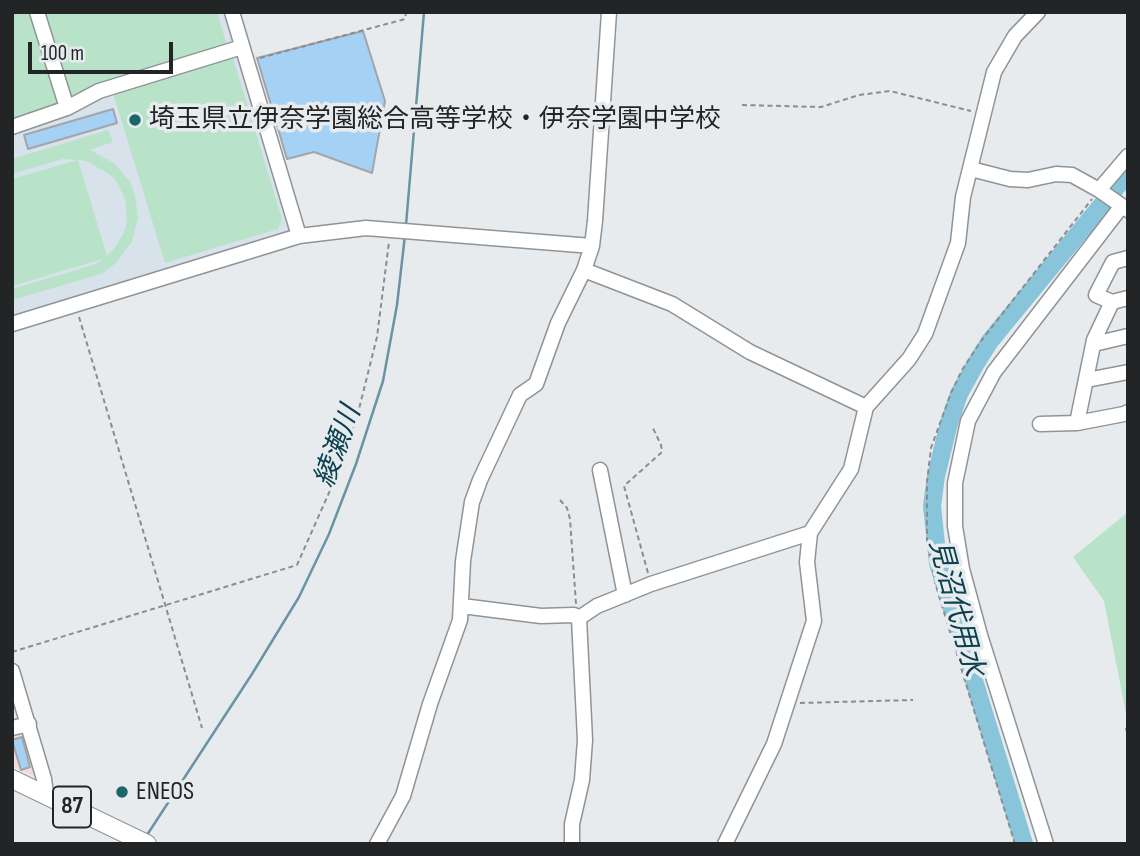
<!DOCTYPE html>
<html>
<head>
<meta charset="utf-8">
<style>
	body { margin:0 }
	#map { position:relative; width:1140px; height:856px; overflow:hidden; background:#e7ebee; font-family:"Sofia Sans Condensed",sans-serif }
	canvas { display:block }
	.frame { position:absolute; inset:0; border:14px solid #222425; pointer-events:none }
	.scale { position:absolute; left:28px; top:42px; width:145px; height:32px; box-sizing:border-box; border:4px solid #222425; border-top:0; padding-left:9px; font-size:21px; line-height:24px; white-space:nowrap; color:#222425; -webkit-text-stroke:5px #e7ebee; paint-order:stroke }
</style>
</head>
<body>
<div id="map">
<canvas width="1140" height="856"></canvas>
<div class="frame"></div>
<div class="scale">100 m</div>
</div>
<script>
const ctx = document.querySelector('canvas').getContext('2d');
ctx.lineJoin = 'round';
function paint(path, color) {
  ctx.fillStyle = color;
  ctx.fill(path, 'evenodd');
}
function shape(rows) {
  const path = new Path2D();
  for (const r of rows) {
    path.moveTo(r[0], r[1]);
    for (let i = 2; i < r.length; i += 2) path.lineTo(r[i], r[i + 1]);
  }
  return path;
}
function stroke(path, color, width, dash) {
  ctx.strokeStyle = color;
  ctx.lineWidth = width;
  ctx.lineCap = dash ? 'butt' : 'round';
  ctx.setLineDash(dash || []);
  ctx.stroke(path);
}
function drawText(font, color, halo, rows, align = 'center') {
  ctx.font = font + ' "Sofia Sans Condensed","Noto Sans JP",sans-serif';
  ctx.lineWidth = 7;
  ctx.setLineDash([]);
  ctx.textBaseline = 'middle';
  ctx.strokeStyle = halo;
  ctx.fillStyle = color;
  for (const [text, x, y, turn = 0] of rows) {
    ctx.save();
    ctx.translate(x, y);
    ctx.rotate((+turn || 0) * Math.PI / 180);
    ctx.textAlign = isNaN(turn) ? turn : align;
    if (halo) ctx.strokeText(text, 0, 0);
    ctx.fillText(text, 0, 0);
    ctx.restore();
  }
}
paint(shape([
	[25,732,37,773,33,776,12,766,12,733]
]), '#f4d9d8');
paint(shape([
	[12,12,225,12,290,228,286,236,12,318]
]), '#d8e2eb');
paint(shape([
	[12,12,32,12,61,109,12,124],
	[41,12,217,12,228,49,66,97],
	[233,58,282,219,278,229,165,263,113,93],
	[108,130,113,142,90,150,114,163,130,182,135,194,138,218,132,242,116,263,101,274,12,300,12,289,96,264,103,259,12,286,12,179,77,160,63,159,12,174,12,159],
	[78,160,86,161,106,172,115,179,125,199,127,219,125,230,117,245,107,256],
	[1128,512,1128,724,1104,601,1073,557]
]), '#b9e3c9');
stroke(shape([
	[406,225,424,12],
	[147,835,252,674,299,597,329,534,356,464,383,381,397,305,405,235]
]), '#6994a4', 2.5);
stroke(shape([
	[1024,844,938,563,932,506,936,476,949,423,959,394,975,365,990,341,1128,173]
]), '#88c4da', 18);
const building = shape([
	[363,31,385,101,372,173,314,152,287,159,257,58,363,31],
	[113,109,117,123,28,149,24,135,113,109],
	[22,737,30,767,21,770,12,740,22,737]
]);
paint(building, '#a5d1f5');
stroke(building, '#a2a5a9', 2);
const minor = shape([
	[37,12,67,108],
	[232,12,299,236],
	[609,12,595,221,592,246,584,270,672,304,750,352,866,407],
	[12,127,67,108,99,91,242,47],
	[971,169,1010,179,1028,180,1056,174,1072,175,1099,190,1128,210],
	[1099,190,1128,156],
	[1112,302,1096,295,1113,262,1128,258],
	[12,324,299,236,366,228,592,246],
	[1094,344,1128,336],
	[1087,380,1128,372],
	[1077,423,1094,340,1112,302,1128,298],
	[1040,424,1077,423,1124,414,1128,412],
	[600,470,625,595],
	[462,606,541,616,574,615,579,618,585,740,582,780,572,824,572,844],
	[579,618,597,606,651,584,810,533],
	[12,671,44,779,46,794],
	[12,728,29,724],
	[377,844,403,796,430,704,460,620,463,561,472,502,480,480,520,395,536,384,558,323,584,270],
	[725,844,774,744,814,621,807,562,810,533,851,469,866,407,909,359,925,334,958,243,963,197,994,72,1015,36,1038,12],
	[1046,844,980,635,962,569,955,526,955,483,968,421,994,372,1121,207]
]);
const major = shape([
	[12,779,147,844]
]);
stroke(minor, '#909497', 17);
stroke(major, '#909497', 20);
stroke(shape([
	[260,58,405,19,406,12],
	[742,105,821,107,859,95,890,91,971,111],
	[79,317,202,728],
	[560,500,567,508,570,519,576,604],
	[648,573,624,486,662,452,661,445,652,426],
	[12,652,297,565,336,477,359,409,377,337,389,242],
	[800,703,913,700],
	[1128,726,1126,729,1128,740],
	[1015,844,936,586,927,542,927,482,931,448,951,393,962,370,981,341,1092,199]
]), '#8a8d8f', 2, [5, 3.5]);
stroke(minor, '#fff', 14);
stroke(major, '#fff', 18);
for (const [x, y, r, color] of [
	[135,120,7,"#19676a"],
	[122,792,7,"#19676a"]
]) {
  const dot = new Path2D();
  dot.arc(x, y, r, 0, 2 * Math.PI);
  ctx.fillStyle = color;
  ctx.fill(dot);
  stroke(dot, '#e7ebee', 2.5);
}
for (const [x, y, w] of [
	[72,807,38]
]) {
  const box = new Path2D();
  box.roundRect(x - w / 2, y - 20.5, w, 41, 5);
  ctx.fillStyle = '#e7ebee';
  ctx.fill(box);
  stroke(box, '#222425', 2);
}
drawText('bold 24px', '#222425', null, [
	["87",72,807]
]);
drawText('26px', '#222425', '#e7ebee', [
	["埼玉県立伊奈学園総合高等学校・伊奈学園中学校",149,120],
	["ENEOS",136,792]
], 'left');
drawText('italic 28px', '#0b4151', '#e7ebee', [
	["綾瀬川",339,447,-70],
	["見沼代用水",955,608,75]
]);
</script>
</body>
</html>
